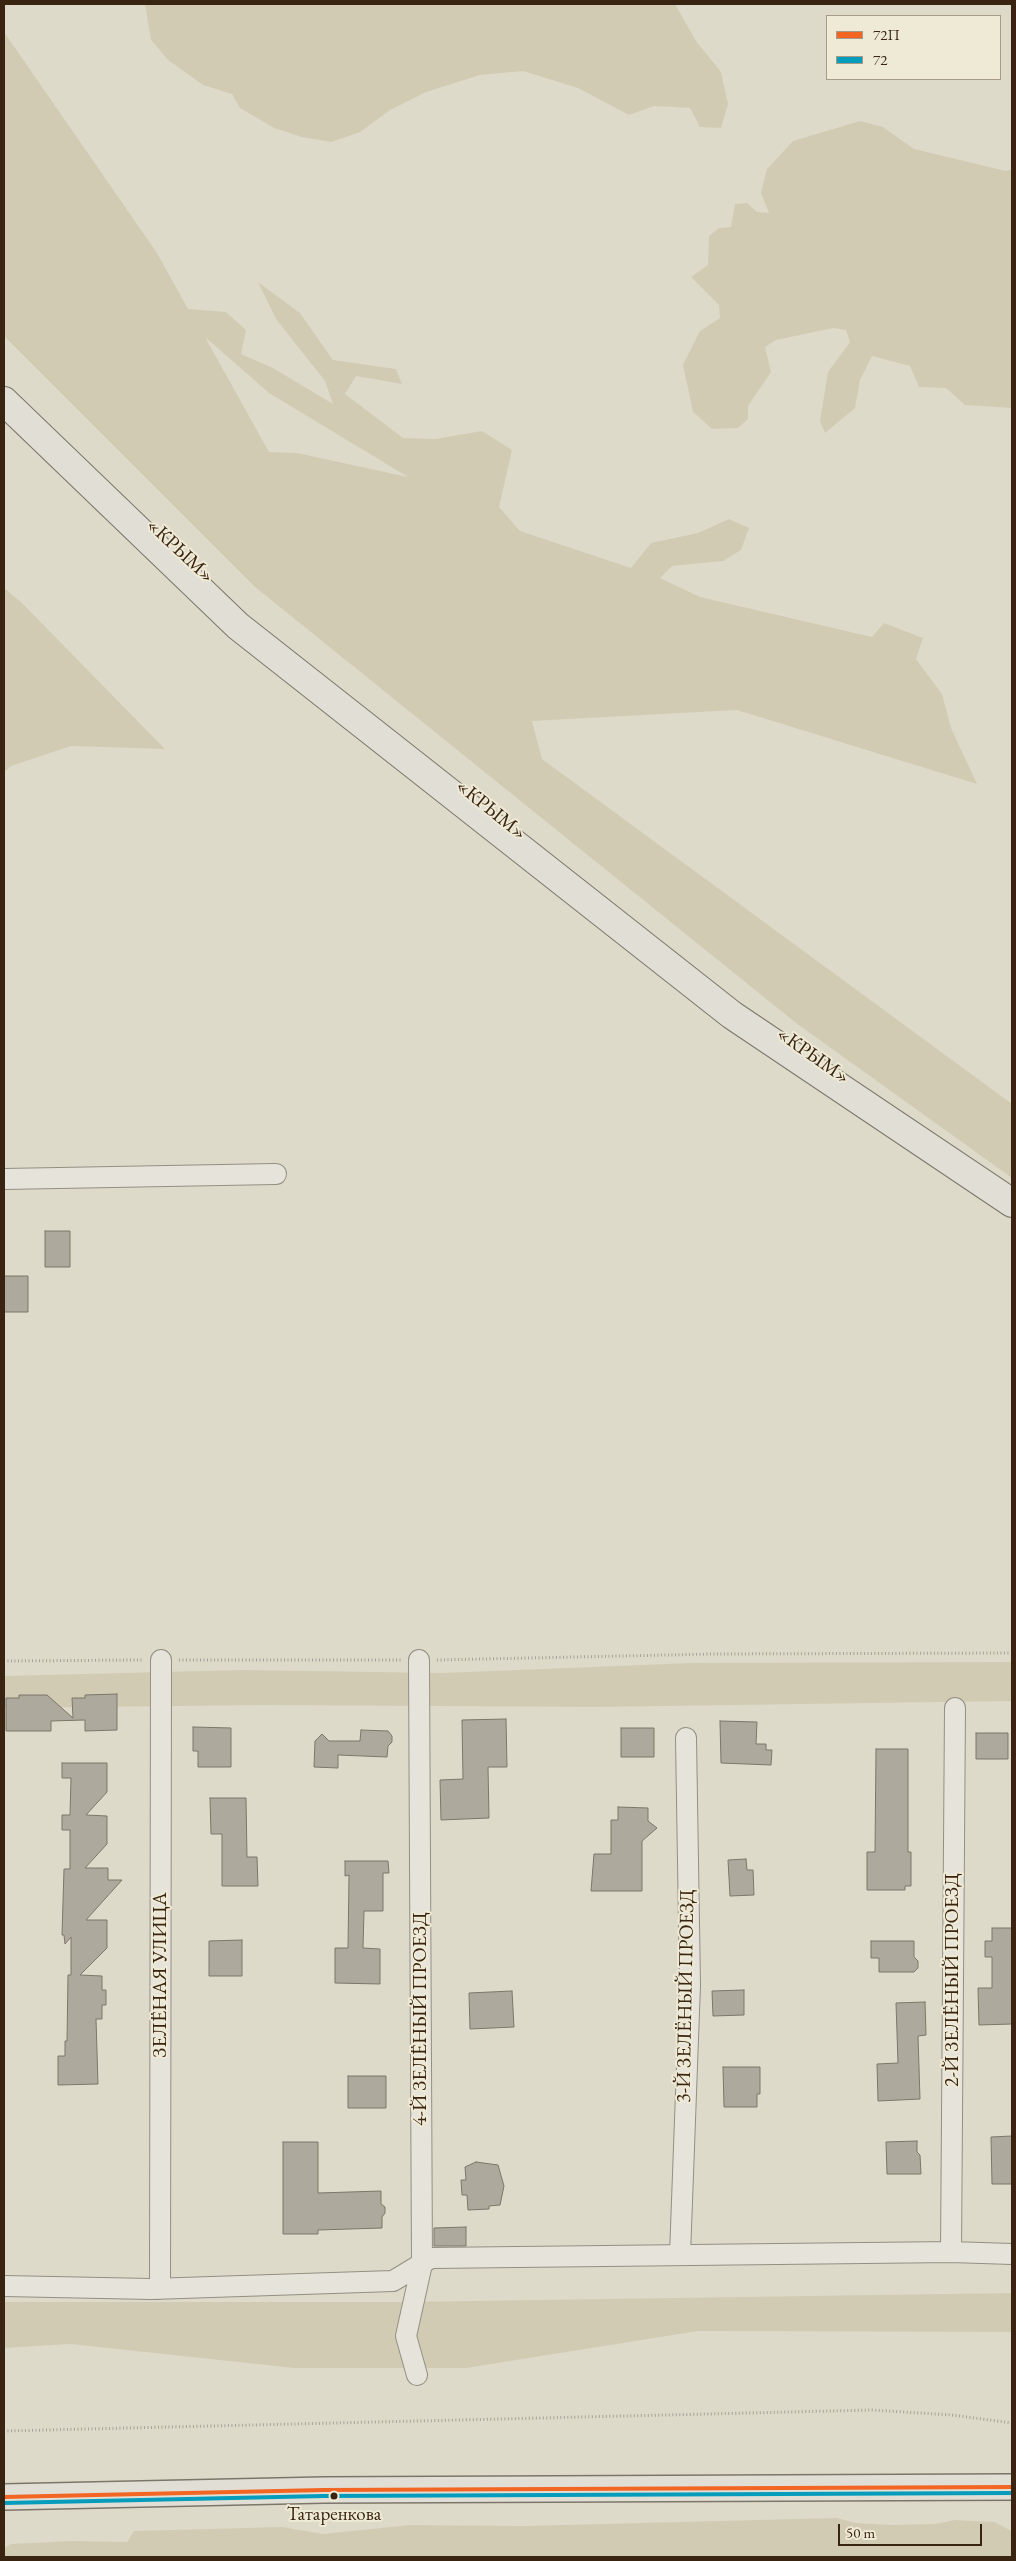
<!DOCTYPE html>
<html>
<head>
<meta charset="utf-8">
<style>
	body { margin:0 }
	#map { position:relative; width:1016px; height:2561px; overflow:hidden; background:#dedac9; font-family:"EB Garamond",serif }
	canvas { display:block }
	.frame { position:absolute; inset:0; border:5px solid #382410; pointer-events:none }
	.legend { position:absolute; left:826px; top:15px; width:175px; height:65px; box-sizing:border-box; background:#efead6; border:1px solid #a69b87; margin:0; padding:6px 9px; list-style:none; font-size:15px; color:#382410 }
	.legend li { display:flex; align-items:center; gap:10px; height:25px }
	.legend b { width:25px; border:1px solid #a69b87 }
	.scale { position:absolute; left:838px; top:2524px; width:144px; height:22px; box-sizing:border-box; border:2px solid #382410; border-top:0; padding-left:6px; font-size:15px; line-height:18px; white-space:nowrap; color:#382410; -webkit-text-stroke:4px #efead6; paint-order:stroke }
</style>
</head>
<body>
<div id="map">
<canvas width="1016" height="2561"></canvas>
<div class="frame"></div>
<ul class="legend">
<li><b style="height:6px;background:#f26522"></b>72П</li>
<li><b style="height:6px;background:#069cbb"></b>72</li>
</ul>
<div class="scale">50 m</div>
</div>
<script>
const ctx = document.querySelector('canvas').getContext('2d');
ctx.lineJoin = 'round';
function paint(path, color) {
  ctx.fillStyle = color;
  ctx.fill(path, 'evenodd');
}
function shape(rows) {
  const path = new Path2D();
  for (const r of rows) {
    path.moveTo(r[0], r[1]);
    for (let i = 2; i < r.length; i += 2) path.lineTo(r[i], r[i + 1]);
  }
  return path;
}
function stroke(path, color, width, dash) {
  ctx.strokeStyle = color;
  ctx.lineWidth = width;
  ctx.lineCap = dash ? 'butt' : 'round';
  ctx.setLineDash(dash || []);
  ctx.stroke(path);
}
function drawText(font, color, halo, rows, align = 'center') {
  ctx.font = font + ' "EB Garamond",serif';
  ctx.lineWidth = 4;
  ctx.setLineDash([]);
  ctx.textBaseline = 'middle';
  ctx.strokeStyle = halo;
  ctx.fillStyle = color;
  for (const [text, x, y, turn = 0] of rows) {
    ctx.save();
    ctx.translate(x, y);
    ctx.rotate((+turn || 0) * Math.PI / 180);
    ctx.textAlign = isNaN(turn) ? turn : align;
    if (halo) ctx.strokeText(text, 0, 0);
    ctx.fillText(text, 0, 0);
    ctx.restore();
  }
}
paint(shape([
	[145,4,675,4,696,41,721,72,728,104,721,128,700,127,690,108,654,106,629,115,578,88,523,71,480,75,426,92,390,110,360,132,331,142,302,137,274,128,240,108,232,94,203,85,168,60,151,40],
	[4,32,157,253,188,309,226,312,246,330,241,354,273,368,333,404,325,381,276,319,258,282,300,313,333,360,396,369,402,384,356,376,345,394,403,438,435,439,482,431,512,450,499,507,520,531,631,568,651,543,698,533,729,519,749,528,741,550,723,561,672,566,660,578,700,597,872,637,884,623,923,638,916,659,942,694,951,728,977,784,737,710,532,721,542,759,1012,1104,1012,1178,796,1023,255,587,4,336],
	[205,337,269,393,408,477,297,453,269,452],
	[860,121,883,127,914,149,1006,171,1012,169,1012,408,965,405,946,388,919,387,910,366,872,356,860,380,855,408,825,433,820,421,828,372,850,342,846,330,833,328,776,340,765,347,771,372,748,406,748,419,738,428,712,429,693,412,683,365,700,331,720,318,719,305,691,277,708,265,709,236,719,228,731,227,735,204,747,203,757,212,769,213,761,193,767,169,793,141],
	[4,588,21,602,165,749,71,746,11,766,4,772],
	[1012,1662,1012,1701,596,1707,265,1705,4,1708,4,1676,242,1670,441,1673,692,1663],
	[1012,2293,1012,2332,698,2331,466,2368,294,2368,71,2344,4,2348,4,2302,401,2302],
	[837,2518,856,2523,891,2525,935,2524,955,2520,994,2522,1012,2531,1012,2557,4,2557,4,2548,11,2544,71,2541,127,2542,134,2531,282,2527,323,2534,410,2525,522,2526]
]), '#d2cbb4');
const building = shape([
	[45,1231,70,1231,70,1267,45,1267,45,1231],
	[4,1276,28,1276,28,1312,4,1312,4,1276],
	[117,1694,117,1730,85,1731,85,1720,51,1721,51,1731,6,1731,6,1698,19,1698,19,1695,47,1695,73,1718,72,1698,85,1698,85,1695,117,1694],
	[506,1719,507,1767,488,1767,489,1818,441,1820,440,1780,463,1779,462,1720,506,1719],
	[720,1721,757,1722,756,1744,766,1744,766,1750,772,1750,771,1765,721,1763,720,1721],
	[193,1727,231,1728,231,1767,198,1767,198,1751,193,1751,193,1727],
	[621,1728,654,1728,654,1757,621,1757,621,1728],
	[361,1730,388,1731,392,1736,392,1742,388,1746,387,1757,338,1755,338,1768,314,1767,315,1741,322,1734,329,1741,360,1741,361,1730],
	[976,1733,1008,1733,1008,1759,976,1759,976,1733],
	[876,1749,908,1749,908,1852,911,1852,911,1886,905,1886,905,1890,867,1890,867,1852,875,1852,876,1749],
	[62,1763,107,1763,107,1792,86,1815,107,1816,107,1844,85,1868,108,1868,108,1880,122,1880,86,1920,107,1920,107,1948,80,1975,102,1976,102,1990,106,1990,106,2005,102,2005,102,2019,96,2019,98,2084,58,2085,58,2056,65,2056,65,2041,67,2041,68,1975,71,1975,71,1937,65,1944,64,1935,62,1935,64,1869,70,1869,70,1830,62,1830,62,1815,70,1815,71,1778,62,1778,62,1763],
	[210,1798,246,1798,247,1857,257,1857,258,1886,222,1886,222,1834,211,1834,210,1798],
	[618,1807,648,1808,648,1821,657,1828,642,1841,642,1891,591,1891,594,1854,611,1854,611,1820,618,1820,618,1807],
	[746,1859,747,1870,753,1870,754,1895,730,1896,728,1860,746,1859],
	[345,1861,388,1861,389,1873,383,1873,383,1911,364,1911,363,1948,380,1949,380,1984,335,1983,335,1948,348,1948,349,1875,345,1876,345,1861],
	[992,1928,1012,1928,1012,2024,979,2025,978,1988,992,1988,992,1957,985,1957,985,1941,992,1941,992,1928],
	[242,1940,242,1976,209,1976,209,1941,242,1940],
	[871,1941,914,1941,914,1957,918,1961,918,1968,914,1972,879,1972,879,1958,871,1958,871,1941],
	[744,1990,744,2015,713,2016,712,1991,744,1990],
	[512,1991,514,2027,470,2029,469,1993,512,1991],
	[925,2002,926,2035,918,2036,920,2099,878,2101,877,2064,898,2063,896,2003,925,2002],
	[723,2067,760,2067,760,2094,757,2094,757,2107,724,2107,723,2067],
	[348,2076,386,2076,386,2108,348,2108,348,2076],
	[1012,2136,1012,2184,992,2184,991,2137,1012,2136],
	[917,2141,917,2152,920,2155,921,2174,887,2174,886,2142,917,2141],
	[283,2142,318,2142,318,2193,381,2191,381,2204,385,2207,385,2213,382,2217,382,2228,318,2230,318,2234,283,2234,283,2142],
	[476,2162,498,2165,504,2186,500,2205,489,2206,489,2209,468,2210,467,2195,462,2195,461,2180,466,2180,465,2167,476,2162],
	[466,2227,466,2246,434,2246,434,2228,466,2227]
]);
paint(building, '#aea99d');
stroke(building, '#7c766a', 1);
const minor = shape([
	[4,1179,276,1174],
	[951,2252,955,1708],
	[680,2255,690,1985,686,1738],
	[4,2286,151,2289,393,2281,431,2258,951,2252,1012,2254],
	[160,2289,161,1660],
	[417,2375,406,2336,422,2264,419,1660]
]);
const major = shape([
	[4,2497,324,2490,1012,2487]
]);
const highway = shape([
	[4,401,238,626,732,1015,1012,1203]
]);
stroke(minor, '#948f83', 22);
stroke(major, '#7c766a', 28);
stroke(highway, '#7c766a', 30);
stroke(shape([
	[179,1660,401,1660],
	[437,1660,712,1654,1012,1653],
	[4,1661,143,1660],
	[4,2431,872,2410,952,2415,1012,2423]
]), '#a6a299', 3, [1, 2.5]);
stroke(minor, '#e6e3db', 20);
stroke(major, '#e1dfd5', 25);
stroke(highway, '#e1dfd5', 28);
stroke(shape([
	[4,2497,324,2490,1012,2487]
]), '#f26522', 4);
stroke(shape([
	[4,2503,324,2496,1012,2493]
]), '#069cbb', 4);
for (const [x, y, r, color] of [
	[334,2496,4.5,"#382410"]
]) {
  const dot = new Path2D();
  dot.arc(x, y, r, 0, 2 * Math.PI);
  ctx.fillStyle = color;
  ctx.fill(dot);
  stroke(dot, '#efead6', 2);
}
drawText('19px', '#382410', '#efead6', [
	["Татаренкова",334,2515]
]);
drawText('20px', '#382410', '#efead6', [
	["«КРЫМ»",180,551,43],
	["«КРЫМ»",491,810,39],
	["«КРЫМ»",813,1056,35],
	["ЗЕЛЁНАЯ УЛИЦА",161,1975,-90],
	["2-Й ЗЕЛЁНЫЙ ПРОЕЗД",953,1980,-90],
	["3-Й ЗЕЛЁНЫЙ ПРОЕЗД",686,1996,-89],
	["4-Й ЗЕЛЁНЫЙ ПРОЕЗД",421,2019,-90]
]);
</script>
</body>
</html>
